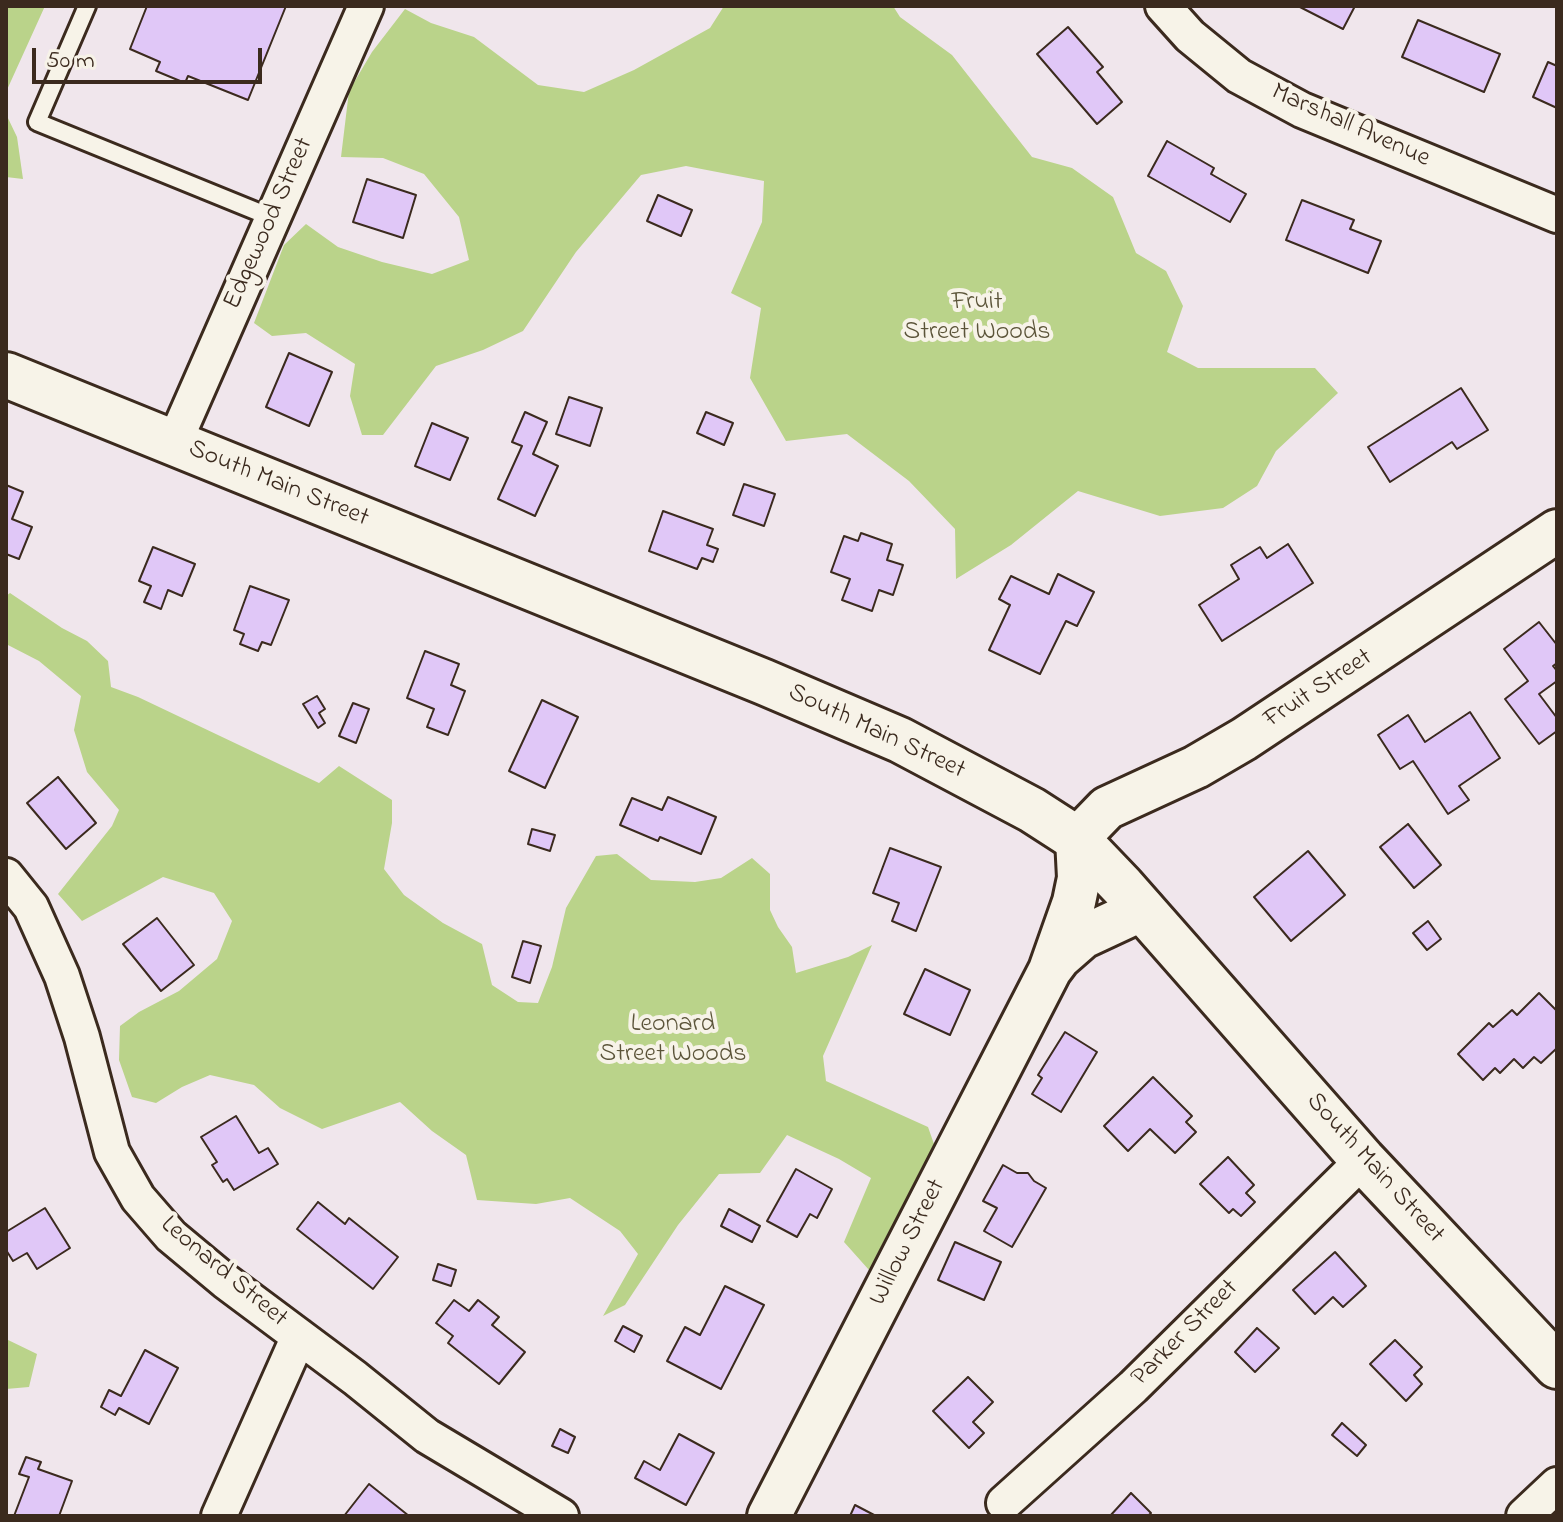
<!DOCTYPE html>
<html>
<head>
<meta charset="utf-8">
<style>
	body { margin:0 }
	#map { position:relative; width:1563px; height:1522px; overflow:hidden; background:#f0e6ec; font-family:"Indie Flower",sans-serif }
	canvas { display:block }
	.frame { position:absolute; inset:0; border:8px solid #3b2a1e; pointer-events:none }
	.scale { position:absolute; left:32px; top:48px; width:230px; height:36px; box-sizing:border-box; border:4px solid #3b2a1e; border-top:0; padding-left:10px; font-size:24px; line-height:28px; white-space:nowrap; color:#3b2a1e; -webkit-text-stroke:6px #f7f3e8; paint-order:stroke }
</style>
</head>
<body>
<div id="map">
<canvas width="1563" height="1522"></canvas>
<div class="frame"></div>
<div class="scale">50 m</div>
</div>
<script>
const ctx = document.querySelector('canvas').getContext('2d');
ctx.lineJoin = 'round';
function paint(path, color) {
  ctx.fillStyle = color;
  ctx.fill(path, 'evenodd');
}
function shape(rows) {
  const path = new Path2D();
  for (const r of rows) {
    path.moveTo(r[0], r[1]);
    for (let i = 2; i < r.length; i += 2) path.lineTo(r[i], r[i + 1]);
  }
  return path;
}
function stroke(path, color, width, dash) {
  ctx.strokeStyle = color;
  ctx.lineWidth = width;
  ctx.lineCap = dash ? 'butt' : 'round';
  ctx.setLineDash(dash || []);
  ctx.stroke(path);
}
function drawText(font, color, halo, rows, align = 'center') {
  ctx.font = font + ' "Indie Flower",sans-serif';
  ctx.lineWidth = 8;
  ctx.setLineDash([]);
  ctx.textBaseline = 'middle';
  ctx.strokeStyle = halo;
  ctx.fillStyle = color;
  for (const [text, x, y, turn = 0] of rows) {
    ctx.save();
    ctx.translate(x, y);
    ctx.rotate((+turn || 0) * Math.PI / 180);
    ctx.textAlign = isNaN(turn) ? turn : align;
    if (halo) ctx.strokeText(text, 0, 0);
    ctx.fillText(text, 0, 0);
    ctx.restore();
  }
}
paint(shape([
	[6,6,45,6,6,92],
	[724,6,893,6,900,17,952,55,1032,157,1072,168,1113,197,1136,253,1166,271,1183,306,1167,352,1198,368,1315,368,1338,393,1276,451,1257,486,1223,508,1160,516,1078,491,1011,545,956,579,955,529,909,481,847,434,786,441,750,378,761,308,731,293,762,222,764,181,686,166,641,175,576,252,523,331,483,350,436,366,383,435,362,435,350,396,355,364,306,333,272,336,254,323,284,245,306,224,338,247,382,262,432,274,469,260,459,217,424,174,383,158,341,157,349,91,372,52,405,9,431,23,474,37,538,85,584,92,634,70,710,28],
	[6,114,17,137,23,179,6,177],
	[10,593,62,628,87,641,108,661,111,687,138,697,319,783,339,766,392,800,392,823,384,869,404,895,443,923,482,944,492,985,518,1002,538,1003,552,967,566,908,596,856,617,854,651,880,695,882,721,878,752,858,770,874,770,910,778,927,792,947,796,973,848,957,872,945,823,1056,826,1081,928,1127,934,1144,869,1270,844,1242,871,1178,839,1159,787,1135,760,1173,719,1174,678,1225,625,1305,603,1316,638,1254,620,1231,570,1198,536,1204,477,1200,466,1155,432,1131,400,1102,322,1129,280,1108,254,1085,210,1075,182,1087,156,1103,132,1097,119,1060,120,1026,139,1012,179,991,217,959,232,921,214,893,163,877,82,921,58,894,112,826,119,810,87,772,74,730,81,696,39,661,6,644,6,596],
	[6,1339,37,1354,29,1387,6,1389]
]), '#bad38a');
const building = shape([
	[147,6,286,6,248,100,188,76,185,83,156,71,160,62,130,49,147,6],
	[1298,6,1355,6,1343,29,1298,6],
	[1418,20,1500,54,1484,92,1402,57,1418,20],
	[1068,27,1103,67,1097,72,1122,102,1097,124,1037,54,1068,27],
	[1548,62,1557,66,1557,108,1533,97,1548,62],
	[1167,141,1214,168,1211,174,1246,194,1230,222,1148,176,1167,141],
	[367,179,416,195,403,238,353,222,367,179],
	[658,195,692,210,681,236,647,221,658,195],
	[1302,200,1354,220,1350,229,1381,241,1368,273,1286,240,1302,200],
	[289,353,332,372,309,426,266,407,289,353],
	[1461,388,1488,430,1457,449,1452,442,1390,482,1368,447,1461,388],
	[569,397,602,408,590,446,556,434,569,397],
	[525,412,547,422,533,454,558,466,535,516,498,499,522,446,512,442,525,412],
	[706,412,733,423,724,445,697,433,706,412],
	[432,423,468,438,450,480,415,466,432,423],
	[744,484,775,494,764,526,733,515,744,484],
	[6,485,23,492,12,519,32,527,19,559,6,554,6,485],
	[663,511,713,529,707,545,718,549,713,562,702,558,697,569,649,551,663,511],
	[861,533,892,544,887,560,903,565,893,595,879,590,872,611,842,600,850,579,831,572,844,536,858,541,861,533],
	[1288,544,1313,583,1222,641,1199,605,1239,579,1231,565,1260,547,1267,558,1288,544],
	[153,547,195,564,182,596,168,590,161,609,144,602,151,586,139,581,153,547],
	[1058,574,1094,592,1077,626,1066,621,1040,674,989,650,1010,605,999,599,1011,576,1049,594,1058,574],
	[250,586,289,600,271,645,262,642,258,651,240,644,244,634,234,630,250,586],
	[1539,622,1557,645,1557,663,1553,666,1557,671,1557,681,1539,694,1557,718,1557,731,1539,744,1505,699,1528,681,1504,649,1539,622],
	[425,651,459,664,451,685,465,691,448,735,427,727,434,709,407,698,425,651],
	[317,696,325,709,319,713,325,723,318,728,303,704,317,696],
	[542,700,578,717,545,788,509,771,542,700],
	[353,703,369,709,356,743,339,736,353,703],
	[1470,712,1500,758,1459,786,1469,800,1448,814,1413,761,1400,769,1378,735,1408,715,1425,742,1470,712],
	[58,777,96,823,66,849,27,803,58,777],
	[668,797,716,817,701,854,660,837,658,841,620,825,632,798,662,810,668,797],
	[1408,824,1441,865,1414,888,1380,847,1408,824],
	[532,829,555,835,550,851,528,844,532,829],
	[890,848,941,867,916,931,892,921,899,903,873,893,890,848],
	[1308,851,1345,895,1291,941,1254,897,1308,851],
	[157,918,194,965,161,991,123,944,157,918],
	[1428,921,1441,939,1427,950,1413,933,1428,921],
	[523,941,541,946,530,983,512,977,523,941],
	[925,969,970,990,950,1035,904,1014,925,969],
	[1539,993,1557,1011,1557,1048,1541,1063,1534,1057,1523,1068,1514,1059,1500,1073,1495,1068,1483,1080,1458,1054,1489,1023,1493,1027,1512,1010,1517,1015,1539,993],
	[1065,1032,1097,1052,1061,1112,1032,1094,1042,1078,1038,1075,1065,1032],
	[1153,1077,1192,1116,1186,1122,1196,1132,1175,1153,1150,1129,1128,1151,1104,1126,1153,1077],
	[236,1116,259,1153,268,1148,278,1164,234,1190,227,1179,223,1182,212,1165,217,1162,201,1137,236,1116],
	[1228,1157,1254,1185,1246,1193,1255,1202,1241,1216,1233,1209,1229,1213,1200,1184,1228,1157],
	[1003,1165,1017,1173,1028,1173,1034,1181,1046,1188,1012,1247,984,1231,997,1208,983,1201,1003,1165],
	[796,1169,832,1189,817,1218,810,1214,797,1237,767,1221,796,1169],
	[318,1202,345,1224,349,1218,398,1257,373,1289,297,1229,318,1202],
	[45,1208,70,1248,37,1269,27,1253,13,1261,6,1250,6,1232,45,1208],
	[729,1209,760,1226,752,1242,721,1226,729,1209],
	[955,1242,1001,1262,984,1300,938,1280,955,1242],
	[1335,1252,1366,1286,1343,1307,1333,1297,1315,1314,1293,1290,1335,1252],
	[438,1264,456,1270,451,1286,433,1280,438,1264],
	[725,1286,764,1305,721,1389,667,1361,685,1327,700,1335,725,1286],
	[454,1300,469,1311,478,1300,499,1317,492,1325,525,1352,499,1384,448,1343,453,1336,436,1323,454,1300],
	[623,1326,642,1336,634,1352,615,1341,623,1326],
	[1257,1328,1279,1348,1255,1372,1235,1352,1257,1328],
	[1395,1340,1422,1367,1414,1375,1422,1384,1406,1401,1370,1364,1395,1340],
	[145,1350,178,1368,149,1424,119,1408,115,1415,101,1407,109,1390,121,1396,145,1350],
	[968,1377,993,1402,973,1422,984,1433,969,1448,933,1411,968,1377],
	[1342,1423,1366,1445,1357,1456,1332,1435,1342,1423],
	[560,1429,575,1437,568,1453,552,1446,560,1429],
	[679,1434,714,1453,686,1505,635,1478,644,1461,660,1470,679,1434],
	[26,1457,41,1462,38,1469,72,1481,59,1516,14,1516,29,1477,19,1474,26,1457],
	[369,1484,409,1516,344,1516,369,1484],
	[1131,1493,1151,1513,1148,1516,1110,1516,1131,1493],
	[855,1505,876,1516,850,1516,855,1505]
]);
paint(building, '#e0c7f7');
stroke(building, '#3b2a1e', 2);
const service = shape([
	[87,6,37,122,273,218]
]);
const minor = shape([
	[1163,6,1190,36,1239,76,1302,110,1557,215],
	[174,443,366,6],
	[6,876,31,907,62,976,82,1037,112,1152,138,1198,171,1236,225,1281,355,1378,427,1436,561,1516],
	[1004,1503,1133,1387,1363,1160],
	[219,1516,299,1336],
	[1524,1516,1557,1485]
]);
const tertiary = shape([
	[1143,909,1083,937,1059,958,1050,970,1074,902,1079,878,1077,839,1107,808,1196,767,1244,739,1557,531],
	[769,1516,1050,970]
]);
const secondary = shape([
	[6,375,764,682,900,740,1032,810,1077,839,1122,886,1363,1160,1557,1366]
]);
stroke(service, '#3b2a1e', 22);
stroke(minor, '#3b2a1e', 40);
stroke(tertiary, '#3b2a1e', 48);
stroke(secondary, '#3b2a1e', 50);
stroke(service, '#f7f3e8', 16);
stroke(minor, '#f7f3e8', 34);
stroke(tertiary, '#f7f3e8', 42);
stroke(secondary, '#f7f3e8', 44);
drawText('26px', '#3b2a1e', '#f7f3e8', [
	["Marshall Avenue",1350,127,24],
	["Edgewood Street",270,224,-66],
	["South Main Street",278,485,22],
	["Fruit Street",1319,690,-33],
	["South Main Street",876,733,25],
	["South Main Street",1374,1169,48],
	["Willow Street",909,1243,-63],
	["Leonard Street",223,1273,40],
	["Parker Street",1186,1334,-45]
]);
drawText('26px', '#5b5439', '#f7f3e8', [
	["Fruit",977,304],
	["Street Woods",977,334],
	["Leonard",673,1026],
	["Street Woods",673,1056]
]);
</script>
</body>
</html>
